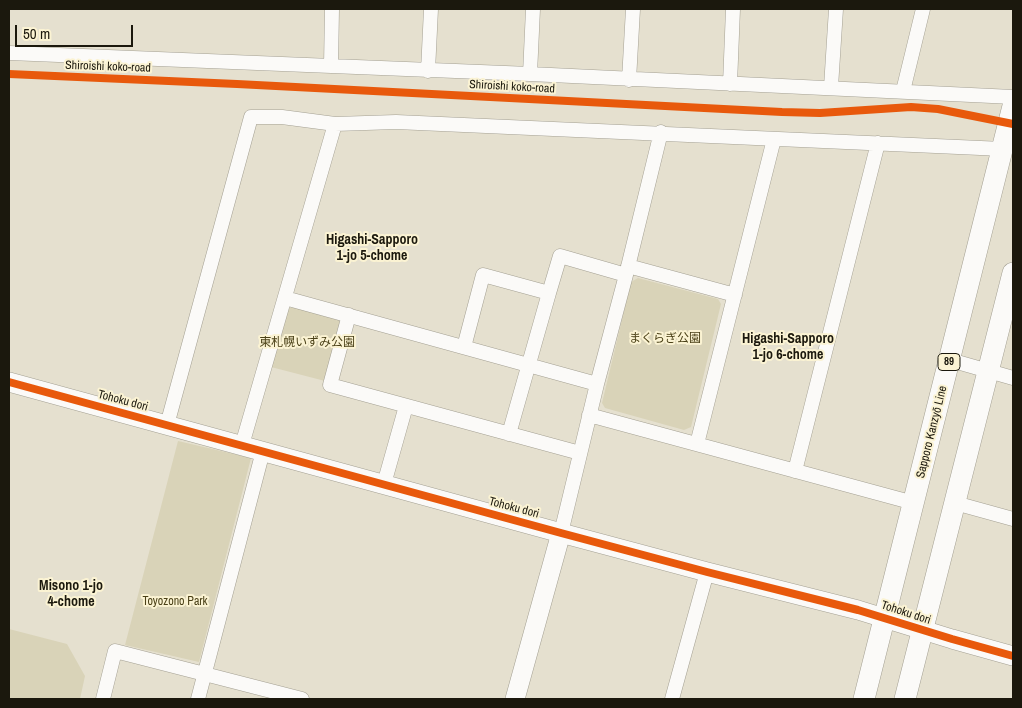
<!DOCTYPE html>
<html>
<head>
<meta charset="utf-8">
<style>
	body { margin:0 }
	#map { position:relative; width:1022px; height:708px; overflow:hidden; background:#e5e0cf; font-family:"Archivo Narrow",sans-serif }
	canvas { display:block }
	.frame { position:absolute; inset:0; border:10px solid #1b180d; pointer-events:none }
	.scale { position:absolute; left:15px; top:25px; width:118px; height:22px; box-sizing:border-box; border:2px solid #1b180d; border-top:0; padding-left:6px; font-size:15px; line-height:18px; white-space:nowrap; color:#1b180d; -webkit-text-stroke:4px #fbf3d3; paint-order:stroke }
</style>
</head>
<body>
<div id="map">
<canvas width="1022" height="708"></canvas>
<div class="frame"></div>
<div class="scale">50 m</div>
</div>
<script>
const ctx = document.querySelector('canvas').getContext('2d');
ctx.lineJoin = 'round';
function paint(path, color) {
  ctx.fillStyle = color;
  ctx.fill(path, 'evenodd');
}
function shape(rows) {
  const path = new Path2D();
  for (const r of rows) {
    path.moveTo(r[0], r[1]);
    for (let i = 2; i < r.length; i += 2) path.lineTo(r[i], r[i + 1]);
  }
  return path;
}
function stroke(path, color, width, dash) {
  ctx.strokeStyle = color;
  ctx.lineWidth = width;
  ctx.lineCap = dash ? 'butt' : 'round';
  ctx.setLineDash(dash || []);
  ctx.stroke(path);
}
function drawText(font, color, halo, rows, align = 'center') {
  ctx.font = font + ' "Archivo Narrow","Noto Sans JP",sans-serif';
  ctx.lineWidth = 4;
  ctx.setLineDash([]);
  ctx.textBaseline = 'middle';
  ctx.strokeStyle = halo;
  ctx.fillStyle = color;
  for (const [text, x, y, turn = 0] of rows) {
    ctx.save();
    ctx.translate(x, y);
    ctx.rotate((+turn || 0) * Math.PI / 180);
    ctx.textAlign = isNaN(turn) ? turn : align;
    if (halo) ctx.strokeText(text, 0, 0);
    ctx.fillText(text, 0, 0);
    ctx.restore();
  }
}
paint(shape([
	[638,278,718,299,721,304,691,427,684,430,605,408,602,403,631,282],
	[293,307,342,321,325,381,271,367,288,309],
	[178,441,251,458,199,662,125,645],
	[9,629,67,644,85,676,80,699,9,699]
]), '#d9d3b8');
const street = shape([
	[9,53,530,74,1013,97],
	[331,66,332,9],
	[428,71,431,9],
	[530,74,533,9],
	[629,80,633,9],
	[730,84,733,9],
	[831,87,836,9],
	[903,91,923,9],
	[335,124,396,122,1003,149],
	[628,266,735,295],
	[285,298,597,384],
	[349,315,330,385,580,453],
	[464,347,483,275,549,293,560,256,626,275],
	[950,360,1013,378],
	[589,415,914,503],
	[167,425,251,117,282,117,335,124,242,445],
	[509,434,549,293],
	[697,444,774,139],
	[795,471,878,143],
	[384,484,406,406],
	[955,503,1013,519],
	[561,533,597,384,626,275,661,132],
	[103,699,115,651,302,699],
	[198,699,263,451],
	[672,699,707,572]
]);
const secondary = shape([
	[9,382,561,533,707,572,858,610,952,639,1013,656],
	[515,699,561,533]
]);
const primary = shape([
	[864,699,1013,106],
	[905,699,1013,273]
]);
stroke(street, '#a4a093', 15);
stroke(secondary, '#a4a093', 20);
stroke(primary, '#a4a093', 22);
stroke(street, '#fbfaf8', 14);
stroke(secondary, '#fbfaf8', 19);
stroke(primary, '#fbfaf8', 21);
stroke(shape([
	[9,74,237,84,782,112,820,113,911,107,938,109,1013,124],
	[9,382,561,533,707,572,858,610,952,639,1013,656]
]), '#e8590c', 8);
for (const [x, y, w] of [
	[949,362,22]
]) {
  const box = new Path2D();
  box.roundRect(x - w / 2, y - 8.5, w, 17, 4);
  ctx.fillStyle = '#fbf3d3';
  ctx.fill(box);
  stroke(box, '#1b180d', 1);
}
drawText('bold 11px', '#1b180d', null, [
	["89",949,362]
]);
drawText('12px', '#1b180d', '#fbf3d3', [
	["Shiroishi koko-road",108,67,2],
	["Shiroishi koko-road",512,87,3],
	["Tohoku dori",123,401,15],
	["Sapporo Kanzyō Line",932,432,-76],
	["Tohoku dori",514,508,15],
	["Tohoku dori",906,613,18]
]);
drawText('12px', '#4a4017', '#fbf3d3', [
	["まくらぎ公園",665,339],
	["東札幌いずみ公園",307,343],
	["Toyozono Park",175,602]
]);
drawText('bold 14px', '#1b180d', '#fbf3d3', [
	["Higashi-Sapporo",372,240],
	["1-jo 5-chome",372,256],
	["Higashi-Sapporo",788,339],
	["1-jo 6-chome",788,355],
	["Misono 1-jo",71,586],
	["4-chome",71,602]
]);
</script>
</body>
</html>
